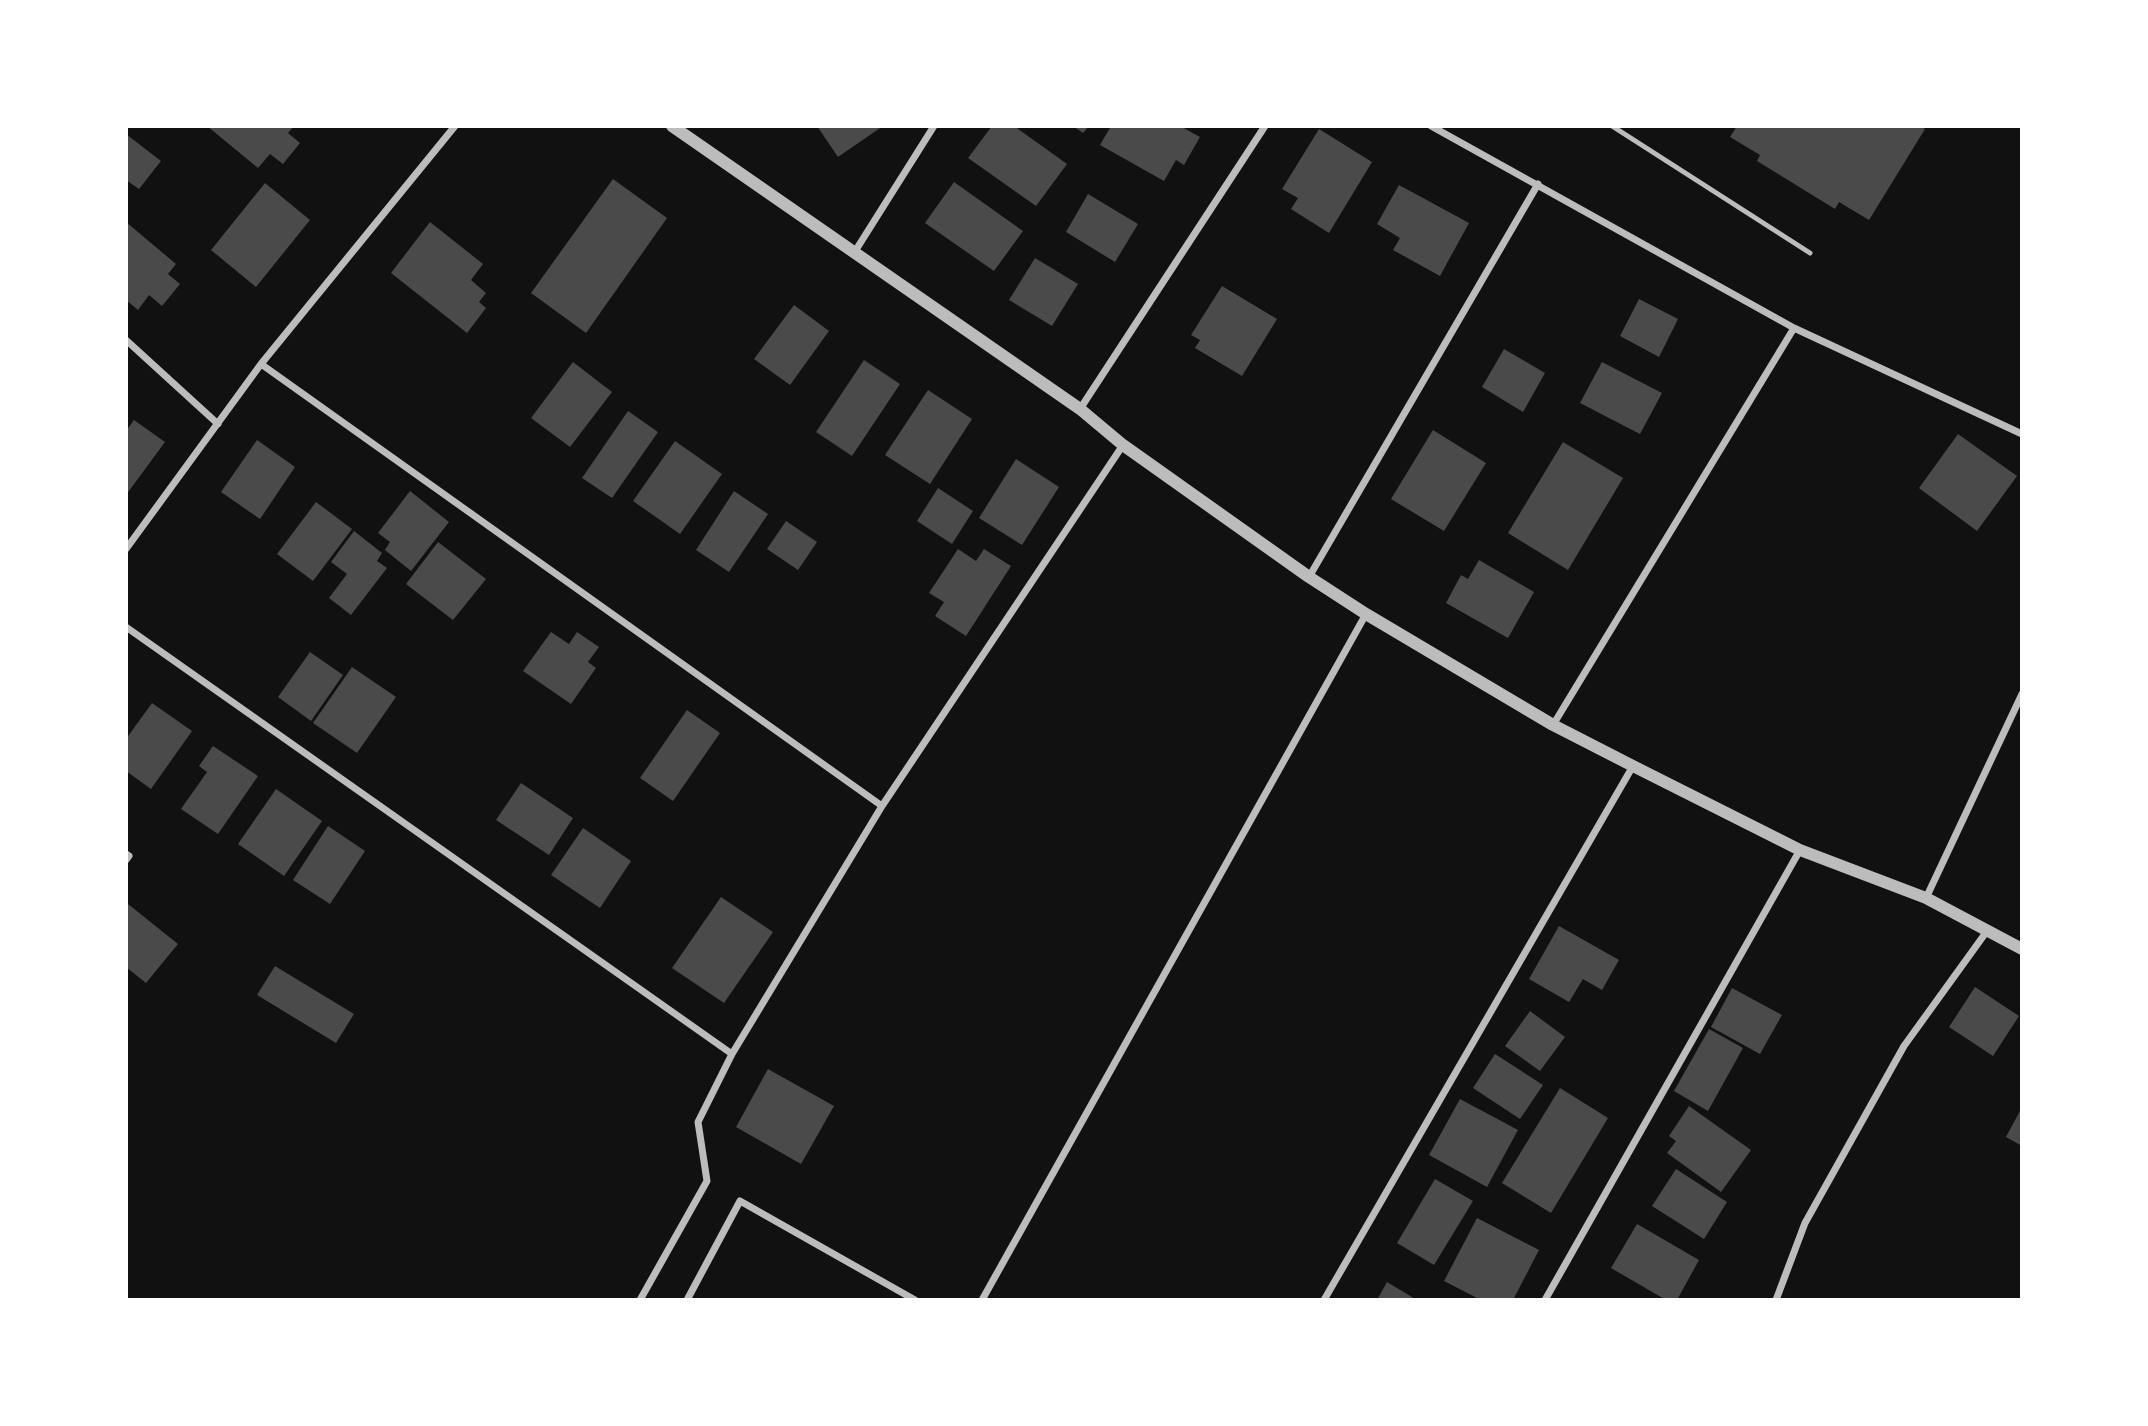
<!DOCTYPE html>
<html>
<head>
<meta charset="utf-8">
<style>
	body { margin:0 }
	#map { position:relative; width:2148px; height:1426px; overflow:hidden; background:#111; font-family:Mulish,sans-serif }
	canvas { display:block }
	.frame { position:absolute; inset:0; border:128px solid #fff; pointer-events:none }
</style>
</head>
<body>
<div id="map">
<canvas width="2148" height="1426"></canvas>
<div class="frame"></div>
</div>
<script>
const ctx = document.querySelector('canvas').getContext('2d');
ctx.lineJoin = 'round';
function paint(path, color) {
  ctx.fillStyle = color;
  ctx.fill(path, 'evenodd');
}
function shape(rows) {
  const path = new Path2D();
  for (const r of rows) {
    path.moveTo(r[0], r[1]);
    for (let i = 2; i < r.length; i += 2) path.lineTo(r[i], r[i + 1]);
  }
  return path;
}
function stroke(path, color, width, dash) {
  ctx.strokeStyle = color;
  ctx.lineWidth = width;
  ctx.lineCap = dash ? 'butt' : 'round';
  ctx.setLineDash(dash || []);
  ctx.stroke(path);
}
paint(shape([
	[207,126,294,126,288,133,300,143,283,164,270,154,258,168],
	[817,126,883,126,838,157],
	[992,126,1014,126,1067,164,1036,206,968,158],
	[1073,126,1089,126,1083,133],
	[1111,126,1180,126,1200,137,1184,165,1176,160,1164,181,1100,145],
	[1737,126,1919,126,1925,129,1869,220,1839,202,1835,209,1757,161,1760,155,1730,137],
	[1319,129,1372,162,1329,233,1291,209,1298,198,1282,189],
	[126,134,161,161,139,189,126,180],
	[613,179,667,218,586,333,531,293],
	[954,182,1023,231,994,271,925,223],
	[265,183,310,220,256,287,211,250],
	[1399,185,1469,223,1440,276,1393,250,1400,238,1377,224],
	[1088,194,1138,224,1115,262,1066,232],
	[126,222,176,264,168,274,180,284,162,306,149,295,138,310,126,300],
	[430,222,483,264,471,280,486,293,479,302,486,308,467,333,391,273],
	[1035,258,1078,284,1052,326,1009,300],
	[1222,286,1277,319,1242,376,1195,348,1200,340,1191,335],
	[1639,299,1678,319,1659,357,1620,336],
	[794,305,829,331,790,385,754,359],
	[1504,349,1545,373,1523,412,1482,387],
	[864,360,900,384,852,456,816,432],
	[573,362,612,392,570,447,531,418],
	[1602,362,1662,393,1640,434,1580,403],
	[928,390,972,419,930,484,885,455],
	[628,411,658,432,612,498,582,478],
	[134,420,165,442,126,495,126,431],
	[1433,430,1486,463,1444,531,1391,499],
	[1958,434,2017,476,1977,531,1919,488],
	[257,440,295,467,260,519,221,492],
	[675,441,722,474,680,534,633,501],
	[1563,442,1623,478,1568,570,1508,533],
	[1016,459,1059,487,1022,545,979,518],
	[938,488,973,511,952,544,917,521],
	[410,491,449,522,411,571,385,550,390,542,378,533],
	[734,491,768,514,729,572,696,550],
	[316,502,352,529,313,581,277,554],
	[786,521,817,542,798,570,767,549],
	[354,531,382,553,377,561,387,568,351,615,329,598,347,574,331,562],
	[438,542,486,579,453,620,406,584],
	[958,549,976,561,984,549,1011,566,966,636,935,616,944,602,929,593],
	[1479,560,1534,592,1508,638,1446,603,1461,575,1468,579],
	[551,632,569,644,577,632,599,647,588,662,596,668,571,704,523,671],
	[310,652,343,675,311,721,278,697],
	[352,667,396,697,357,753,313,723],
	[152,703,192,731,151,789,126,771,126,739],
	[687,710,720,733,673,801,640,778],
	[213,746,258,776,218,834,181,809,207,772,199,766],
	[521,783,573,818,549,855,496,820],
	[276,789,322,821,284,876,238,844],
	[328,826,365,851,330,904,293,880],
	[583,828,631,861,600,908,551,875],
	[721,897,773,932,724,1003,672,968],
	[128,904,178,944,146,983,126,967,126,907],
	[1559,926,1619,960,1602,990,1583,979,1569,1002,1529,979],
	[275,966,354,1014,336,1043,257,995],
	[1975,987,2019,1016,1993,1056,1949,1027],
	[1732,988,1782,1015,1760,1054,1711,1027],
	[1530,1011,1565,1037,1540,1071,1505,1046],
	[1709,1029,1743,1048,1708,1111,1674,1091],
	[1495,1054,1543,1085,1520,1119,1473,1088],
	[768,1069,834,1106,801,1164,736,1127],
	[1560,1088,1608,1118,1551,1213,1502,1183],
	[1460,1099,1518,1130,1487,1187,1429,1155],
	[1689,1106,1751,1150,1721,1192,1667,1153,1676,1141,1669,1136],
	[2022,1107,2022,1146,2006,1137],
	[1676,1169,1727,1202,1704,1239,1652,1206],
	[1435,1179,1473,1201,1434,1265,1397,1243],
	[1477,1218,1539,1250,1513,1300,1481,1300,1444,1281],
	[1637,1224,1699,1260,1677,1300,1666,1300,1611,1268],
	[1387,1282,1417,1300,1377,1300]
]), '#4a4a4a');
stroke(shape([
	[1612,126,1810,253]
]), '#bcbcbc', 5);
stroke(shape([
	[1431,126,1794,328,2022,434],
	[854,253,934,126],
	[126,340,218,424],
	[261,364,882,806],
	[1080,409,1265,126],
	[126,549,261,364,455,126],
	[1309,577,1538,184],
	[126,627,732,1054],
	[1553,725,1794,328],
	[126,854,129,856,126,860],
	[1926,898,2022,694],
	[640,1300,707,1181,698,1122,732,1054,882,806,1123,445],
	[687,1300,740,1201,915,1300],
	[982,1300,1366,614],
	[1324,1300,1633,766],
	[1545,1300,1800,850],
	[1776,1300,1805,1223,1904,1046,1987,931]
]), '#bcbcbc', 7);
stroke(shape([
	[672,126,1080,409,1123,445,1309,577,1366,614,1553,725,1633,766,1800,850,1926,898,2022,949]
]), '#bcbcbc', 12);
</script>
</body>
</html>
